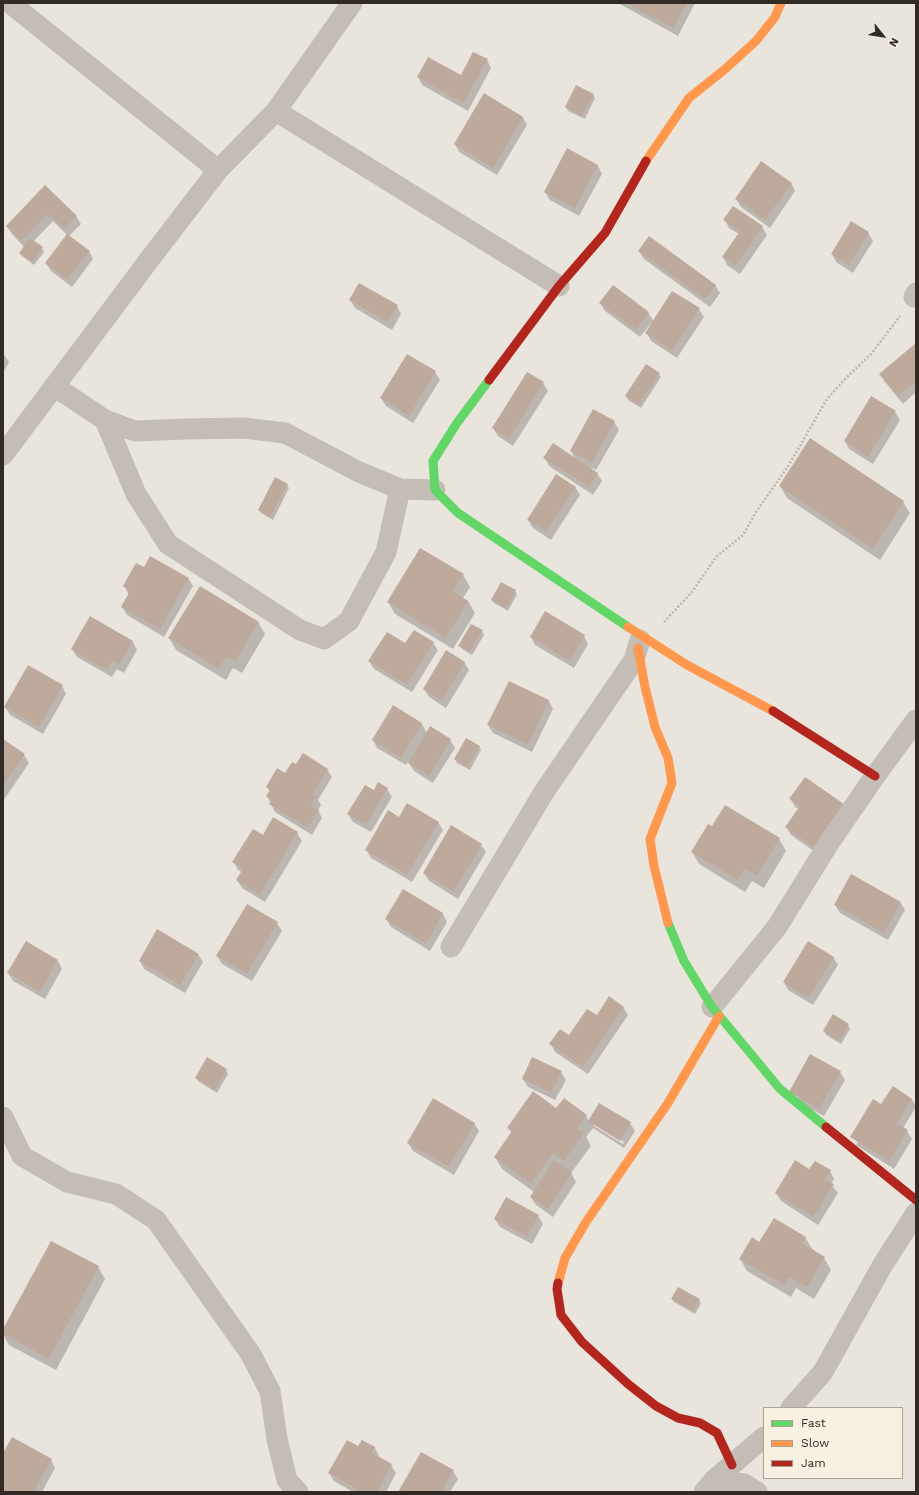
<!DOCTYPE html>
<html>
<head>
<meta charset="utf-8">
<style>
	body { margin:0 }
	#map { position:relative; width:919px; height:1495px; overflow:hidden; background:#eae5dc; font-family:"Work Sans",sans-serif }
	canvas { display:block }
	.frame { position:absolute; inset:0; border:4px solid #322a24; pointer-events:none }
	.legend { position:absolute; left:763px; top:1407px; width:140px; height:72px; box-sizing:border-box; background:#f8f0e1; border:1px solid #a9a195; margin:0; padding:5px 7px; list-style:none; font-size:12px; color:#322a24 }
	.legend li { display:flex; align-items:center; gap:8px; height:20px }
	.legend b { width:20px; border:1px solid #a9a195 }
	.north { position:absolute; left:863px; top:16px; width:40px; height:40px; -webkit-text-stroke:3px #f8f0e1; paint-order:stroke; rotate:120deg; font-size:11px; font-weight:700; line-height:16px; text-align:center; color:#322a24 }
	.north::after { content:''; display:block; margin:auto; width:14px; height:18px; background:#322a24; clip-path:polygon(50% 0,100% 100%,50% 72%,0 100%) }
</style>
</head>
<body>
<div id="map">
<canvas width="919" height="1495"></canvas>
<div class="frame"></div>
<ul class="legend">
<li><b style="height:5px;background:#63d668"></b>Fast</li>
<li><b style="height:5px;background:#ff974d"></b>Slow</li>
<li><b style="height:5px;background:#b3261e"></b>Jam</li>
</ul>
<div class="north">N</div>
</div>
<script>
const ctx = document.querySelector('canvas').getContext('2d');
ctx.lineJoin = 'round';
function paint(path, color) {
  ctx.fillStyle = color;
  ctx.fill(path, 'evenodd');
}
function shape(rows) {
  const path = new Path2D();
  for (const r of rows) {
    path.moveTo(r[0], r[1]);
    for (let i = 2; i < r.length; i += 2) path.lineTo(r[i], r[i + 1]);
  }
  return path;
}
function stroke(path, color, width, dash) {
  ctx.strokeStyle = color;
  ctx.lineWidth = width;
  ctx.lineCap = dash ? 'butt' : 'round';
  ctx.setLineDash(dash || []);
  ctx.stroke(path);
}
paint(shape([
	[618,3,694,3,694,5,678,36],
	[487,60,491,68,468,111,422,85,418,77,462,76],
	[485,95,523,117,527,125,497,175,459,152,455,144],
	[593,95,595,98,585,119,568,111,566,107],
	[568,150,598,166,602,174,579,216,550,200,545,192],
	[791,183,795,191,770,228,741,207,736,199],
	[45,187,76,216,81,224,69,236,89,251,93,259,72,287,51,271,46,263,67,235,53,221,33,242,42,248,44,252,34,265,22,256,20,253,24,247,12,234,7,226],
	[725,220,762,227,767,235,740,274,727,265,723,257,739,234,729,228],
	[868,233,873,241,853,273,836,262,832,254],
	[639,251,715,285,720,293,710,307,644,259],
	[350,300,397,306,401,314,392,330,355,308],
	[600,303,648,312,654,322,699,309,704,317,677,358,651,341,647,333,652,324,651,323,640,337,605,311],
	[916,344,916,392,903,404,885,382,880,374],
	[3,353,9,362,3,373],
	[435,372,440,380,413,423,386,406,381,398],
	[659,374,661,377,641,408,628,400,626,396],
	[543,383,548,391,513,446,498,436,493,428],
	[895,412,900,420,873,464,849,449,845,441],
	[614,422,619,430,596,470,592,468,591,469,597,473,602,481,593,495,549,466,545,458,576,460,571,451],
	[287,485,289,488,273,520,261,513,259,510],
	[780,486,903,502,910,513,880,560,787,498],
	[575,487,580,495,551,540,533,528,528,520],
	[144,568,188,578,193,586,164,637,127,615,122,607,129,595,124,586],
	[463,575,470,587,463,598,468,601,475,613,453,649,395,614,388,602],
	[515,591,517,594,508,611,494,603,492,600],
	[258,622,265,634,242,673,233,668,226,680,176,650,169,638],
	[482,631,484,635,472,655,462,649,460,646],
	[584,636,588,644,574,668,535,645,531,637],
	[133,642,137,650,124,673,117,669,112,677,77,657,72,649],
	[433,643,438,650,412,692,374,669,369,661,405,645],
	[464,662,469,670,446,708,429,697,424,689],
	[510,682,549,701,553,709,532,752,493,733,488,725],
	[62,686,66,694,43,734,10,715,5,707],
	[393,707,422,724,427,733,450,740,455,748,433,783,414,771,408,762,406,765,377,748,373,740],
	[3,740,24,755,29,763,3,801],
	[479,746,481,750,470,770,457,763,455,759],
	[327,769,332,777,318,800,321,805,318,810,322,818,312,835,275,812,267,796,270,792,267,787,285,775],
	[379,784,387,789,392,797,371,832,353,822,348,814,374,791],
	[791,799,843,805,818,854,791,835,786,827,799,809,795,807],
	[400,818,438,822,443,830,412,882,371,858,366,850],
	[712,828,779,839,786,851,764,888,752,881,745,892,699,864,692,852],
	[297,833,302,841,265,902,242,888,237,880,242,872,238,870,234,862,264,837],
	[481,845,486,852,458,899,429,881,424,873],
	[900,902,905,910,888,940,840,913,835,905],
	[247,905,277,923,282,931,252,981,222,964,217,956],
	[443,914,447,922,430,951,391,927,386,919],
	[26,942,58,961,62,969,45,999,13,981,8,973],
	[198,954,203,962,185,993,144,969,140,961],
	[833,957,838,965,813,1005,788,990,784,982],
	[623,1007,628,1015,588,1074,555,1052,551,1044,569,1037,597,1016],
	[848,1025,850,1029,841,1044,826,1035,824,1031],
	[226,1070,228,1074,217,1093,198,1081,196,1078],
	[561,1072,566,1080,555,1100,528,1087,523,1079],
	[840,1072,845,1080,824,1116,794,1100],
	[893,1088,912,1099,916,1107,903,1128,907,1131,912,1139,894,1169,856,1145],
	[557,1110,586,1116,589,1121,630,1123,635,1131,624,1148,593,1128,586,1137,591,1146,571,1173,576,1182,553,1217,536,1205,531,1197,534,1192,502,1169,495,1157,512,1133,508,1128],
	[595,1125,624,1142,623,1144,594,1126],
	[474,1123,479,1131,454,1175,413,1151,408,1143],
	[810,1170,830,1171,834,1179,831,1184,838,1193,818,1225,781,1201,776,1193],
	[538,1216,543,1224,532,1244,500,1227,495,1219],
	[805,1237,812,1249,824,1258,831,1270,814,1299,796,1288,791,1297,747,1271,740,1259,760,1243],
	[98,1267,105,1279,56,1370,9,1345,3,1334,3,1331],
	[672,1299,699,1300,701,1303,695,1314,674,1302],
	[362,1441,375,1448,379,1456,378,1458,391,1465,396,1473,386,1492,353,1492,334,1481,329,1473,358,1447],
	[3,1455,51,1460,55,1468,42,1492,3,1492],
	[453,1471,458,1479,450,1492,399,1492]
]), '#0003');
paint(shape([
	[626,3,687,3,673,28],
	[473,52,488,59,463,103,417,77,428,57,461,75],
	[576,85,594,94,582,116,565,107],
	[484,93,523,117,493,168,454,144],
	[567,148,598,165,575,208,544,192],
	[761,161,792,183,765,220,735,199],
	[45,185,77,216,64,229,48,214,21,241,6,226],
	[733,206,763,226,735,266,722,257,740,231,723,220],
	[851,221,869,232,849,265,831,254],
	[67,234,90,251,67,280,45,263],
	[649,236,716,285,705,299,638,251],
	[30,238,43,247,32,262,19,253],
	[359,283,398,305,388,322,349,300],
	[613,285,649,312,636,330,599,303],
	[672,291,700,308,672,351,645,333],
	[916,343,916,381,898,396,879,374],
	[407,354,436,371,409,416,380,398],
	[646,364,660,373,639,405,625,396],
	[527,372,544,382,509,439,492,428],
	[871,396,896,411,868,457,844,441],
	[593,409,615,421,592,463,570,451],
	[810,438,904,501,873,549,779,486],
	[553,443,598,473,589,487,543,458],
	[556,474,576,487,546,532,527,520],
	[275,477,288,484,270,517,258,510],
	[420,548,464,574,453,591,468,601,446,638,387,602],
	[150,556,189,578,160,629,121,607,130,591,123,586,136,563,144,567],
	[501,582,516,590,506,608,491,600],
	[200,586,259,622,235,662,226,657,219,669,168,638],
	[545,611,585,635,570,661,530,637],
	[90,616,133,641,119,665,112,661,107,670,71,649],
	[471,624,483,630,470,652,458,646],
	[414,630,434,642,407,685,368,661,387,632,405,643],
	[446,650,465,662,442,701,423,689],
	[28,665,63,685,39,727,4,707],
	[509,681,549,700,528,745,487,725],
	[393,705,422,723,401,758,372,740],
	[430,726,451,739,429,776,408,763],
	[466,738,480,746,467,767,454,759],
	[3,739,25,754,3,786],
	[303,753,328,769,313,794,317,796,311,806,319,810,308,828,269,804,272,800,266,796,270,790,266,787,277,768,285,773,292,762,296,764],
	[805,777,844,804,813,847,785,827,800,806,789,799],
	[378,782,388,788,366,825,347,814,365,785,374,790],
	[407,803,439,822,407,875,365,850,388,810,399,817],
	[725,805,780,838,757,876,745,869,738,880,691,852,708,824,712,826],
	[273,817,298,832,260,895,236,880,243,869,232,862,253,829,263,835],
	[451,825,482,844,454,892,423,873],
	[851,874,901,902,884,933,834,905],
	[403,889,443,913,426,944,385,919],
	[247,904,278,922,247,974,216,956],
	[157,929,199,954,180,985,139,961],
	[26,941,58,960,40,992,7,973],
	[808,941,834,957,808,998,783,982],
	[609,996,624,1007,583,1067,549,1044,560,1029,569,1035,587,1009,597,1015],
	[833,1014,849,1024,839,1041,823,1031],
	[810,1054,841,1071,819,1109,789,1092],
	[207,1057,227,1069,215,1090,195,1078],
	[532,1057,562,1071,551,1093,522,1079],
	[893,1086,912,1099,897,1123,908,1130,889,1161,850,1137,873,1099,881,1104],
	[533,1091,556,1108,564,1098,587,1115,577,1128,584,1133,564,1161,553,1153,531,1184,494,1157,512,1131,507,1128],
	[433,1098,475,1123,449,1167,407,1143],
	[599,1103,631,1122,620,1141,588,1121],
	[554,1160,572,1173,548,1209,530,1197],
	[795,1160,809,1169,815,1161,831,1170,825,1179,834,1184,813,1217,775,1193],
	[506,1197,539,1215,527,1237,494,1219],
	[774,1218,806,1237,802,1243,825,1257,807,1287,789,1277,784,1285,739,1259,752,1237,759,1242],
	[51,1241,99,1266,49,1359,3,1334,3,1329],
	[678,1287,700,1299,693,1311,671,1299],
	[12,1437,52,1459,33,1492,3,1492,3,1453],
	[347,1440,358,1446,362,1440,375,1447,372,1453,392,1464,377,1492,362,1492,328,1473],
	[421,1452,454,1470,441,1492,398,1492]
]), '#bdaa9d');
stroke(shape([
	[664,622,692,592,716,557,743,535,756,512,789,465,827,399,844,380,872,353,900,316]
]), '#bbb5ae', 2.5, [2, 2]);
stroke(shape([
	[10,3,218,170],
	[276,111,559,286],
	[914,297,916,293],
	[54,386,105,420,135,431,187,429,244,428,285,433,359,472,400,489,435,490],
	[105,420,136,494,168,544,300,630,324,639,349,621,386,552,400,489],
	[3,455,152,256,218,170,276,111,352,3],
	[451,947,544,792,634,660,640,640],
	[712,1007,777,927,829,843,875,776,916,720],
	[3,1117,22,1156,67,1182,116,1194,156,1220,250,1353,270,1391,277,1439,287,1480,298,1492],
	[791,1408,823,1372,882,1266,916,1213],
	[714,1480,744,1484,757,1492],
	[704,1492,714,1480,764,1437]
]), '#c3bdb5', 21);
stroke(shape([
	[489,380,457,423,433,461,435,490,458,513,628,627],
	[668,923,684,961,712,1007,780,1089,826,1127]
]), '#63d668', 9);
stroke(shape([
	[646,161,689,98,724,70,756,41,775,17,781,3],
	[628,627,687,665,773,711],
	[638,648,645,687,655,727,668,758,672,783,650,839,654,866,668,923],
	[558,1283,565,1258,586,1222,668,1103,719,1016]
]), '#ff974d', 9);
stroke(shape([
	[489,380,559,286,605,233,646,161],
	[773,711,875,776],
	[826,1127,916,1200],
	[558,1283,557,1289,561,1315,582,1342,628,1384,656,1406,678,1418,700,1423,717,1433,732,1465]
]), '#b3261e', 9);
</script>
</body>
</html>
